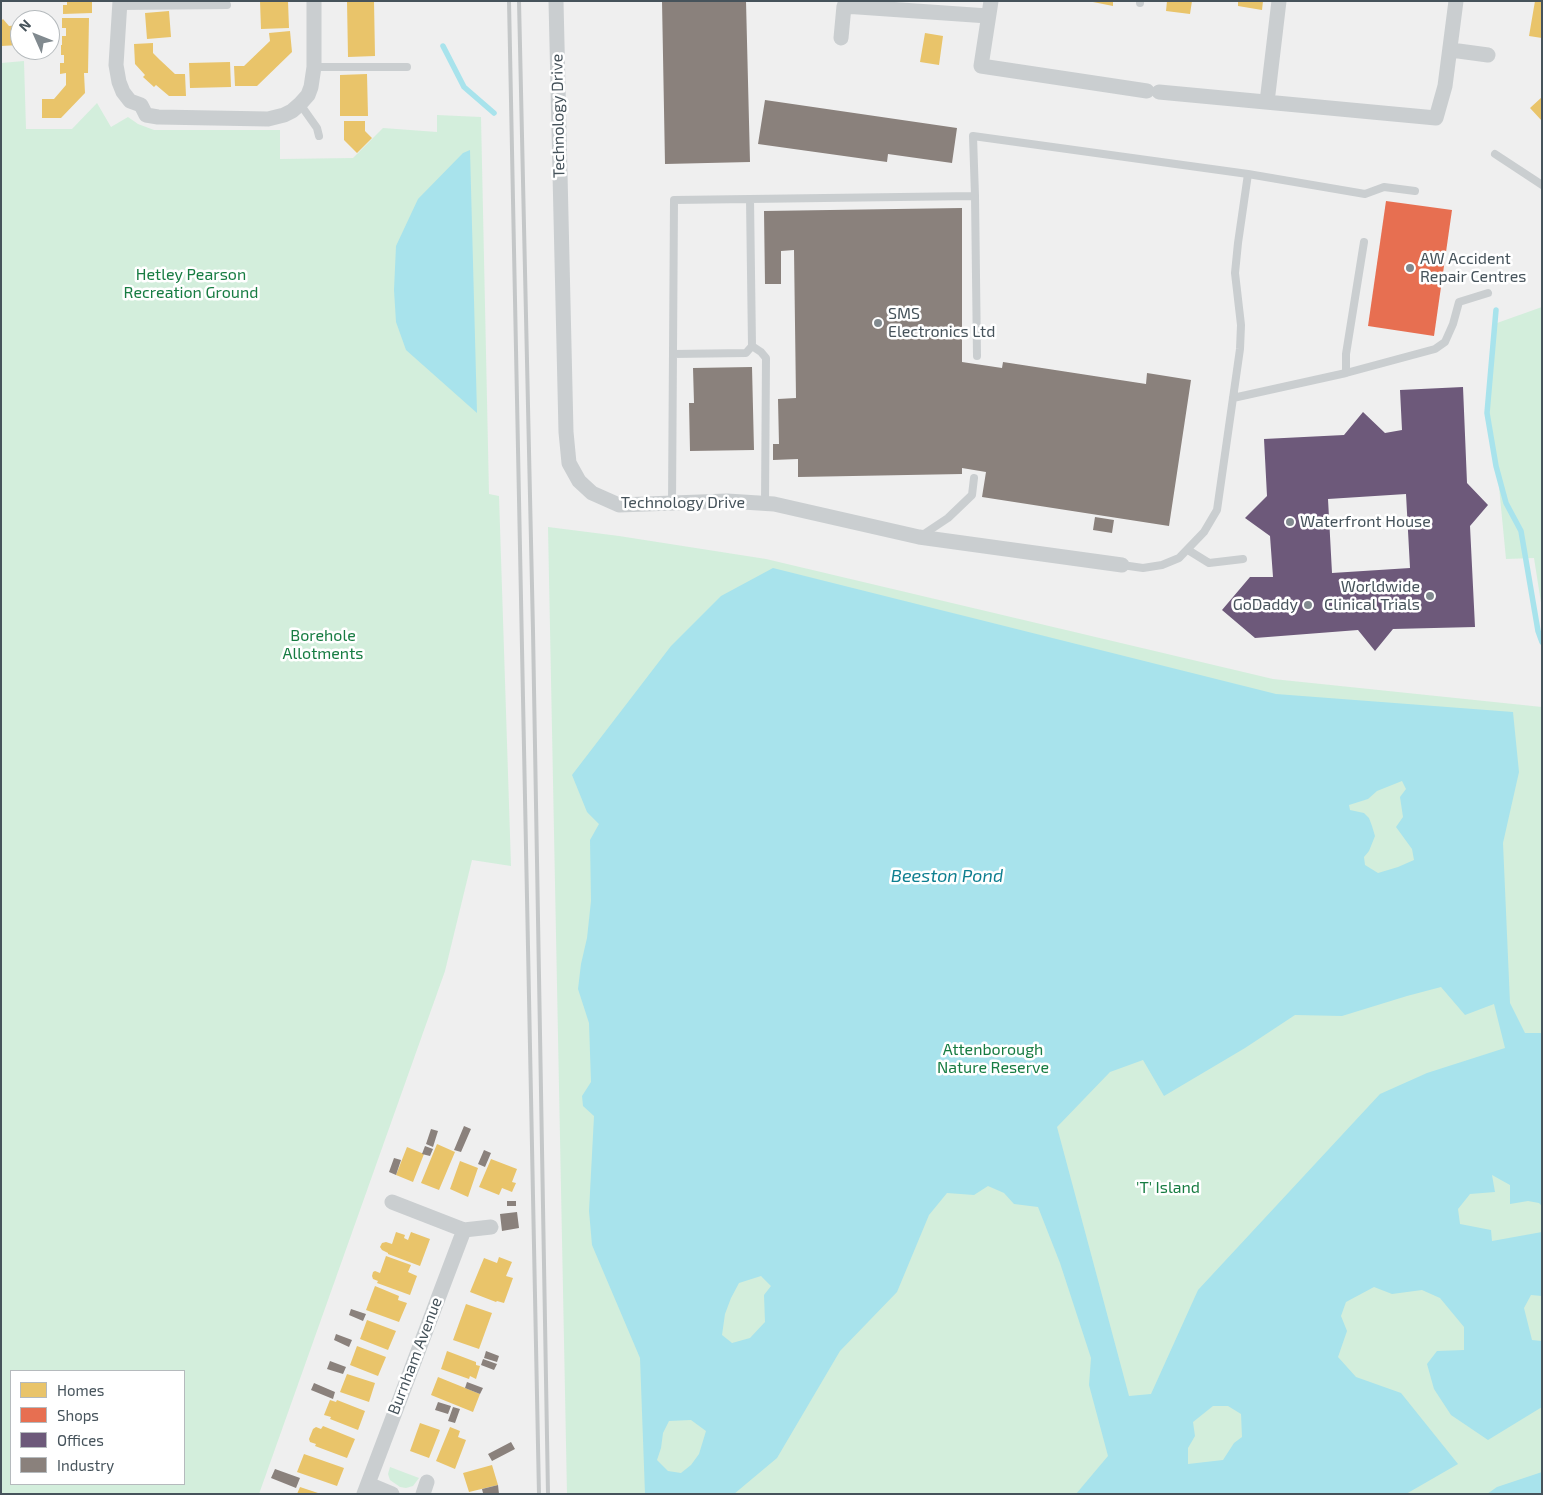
<!DOCTYPE html>
<html>
<head>
<meta charset="utf-8">
<style>
	body { margin:0 }
	#map { position:relative; width:1543px; height:1495px; overflow:hidden; background:#efefef; font-family:"Exo 2",sans-serif }
	canvas { display:block }
	.frame { position:absolute; inset:0; border:2px solid #46535b; pointer-events:none }
	.legend { position:absolute; left:10px; top:1370px; width:175px; height:115px; box-sizing:border-box; background:#fff; border:1px solid #b5babd; margin:0; padding:6px 9px; list-style:none; font-size:15px; color:#46535b }
	.legend li { display:flex; align-items:center; gap:10px; height:25px }
	.legend b { width:25px; border:1px solid #b5babd }
	.north { position:absolute; left:10px; top:10px; width:50px; height:50px; box-sizing:border-box; background:#fff; border:1px solid #b5babd; border-radius:50%; rotate:314deg; font-size:14px; font-weight:700; line-height:20px; text-align:center; color:#46535b }
	.north::after { content:''; display:block; margin:auto; width:18px; height:22px; background:#818a8f; clip-path:polygon(50% 0,100% 100%,50% 72%,0 100%) }
</style>
</head>
<body>
<div id="map">
<canvas width="1543" height="1495"></canvas>
<div class="frame"></div>
<ul class="legend">
<li><b style="height:14px;background:#e9c46a"></b>Homes</li>
<li><b style="height:14px;background:#e76f51"></b>Shops</li>
<li><b style="height:14px;background:#6d597a"></b>Offices</li>
<li><b style="height:14px;background:#8a817c"></b>Industry</li>
</ul>
<div class="north">N</div>
</div>
<script>
const ctx = document.querySelector('canvas').getContext('2d');
ctx.lineJoin = 'round';
function paint(path, color) {
  ctx.fillStyle = color;
  ctx.fill(path, 'evenodd');
}
function shape(rows) {
  const path = new Path2D();
  for (const r of rows) {
    path.moveTo(r[0], r[1]);
    for (let i = 2; i < r.length; i += 2) path.lineTo(r[i], r[i + 1]);
  }
  return path;
}
function stroke(path, color, width, dash) {
  ctx.strokeStyle = color;
  ctx.lineWidth = width;
  ctx.lineCap = dash ? 'butt' : 'round';
  ctx.setLineDash(dash || []);
  ctx.stroke(path);
}
function drawText(font, color, halo, rows, align = 'center') {
  ctx.font = font + ' "Exo 2",sans-serif';
  ctx.lineWidth = 5;
  ctx.setLineDash([]);
  ctx.textBaseline = 'middle';
  ctx.strokeStyle = halo;
  ctx.fillStyle = color;
  for (const [text, x, y, turn = 0] of rows) {
    ctx.save();
    ctx.translate(x, y);
    ctx.rotate((+turn || 0) * Math.PI / 180);
    ctx.textAlign = isNaN(turn) ? turn : align;
    if (halo) ctx.strokeText(text, 0, 0);
    ctx.fillText(text, 0, 0);
    ctx.restore();
  }
}
paint(shape([
	[24,61,26,129,72,129,97,103,111,127,128,117,138,124,154,130,280,130,280,159,353,158,383,128,437,132,437,115,481,117,489,494,499,496,511,866,472,860,445,971,259,1494,1,1494,1,63],
	[11,1371,184,1371,184,1484,11,1484],
	[1542,307,1542,609,1534,558,1506,559,1497,466,1488,413,1497,323],
	[548,527,619,536,766,559,1273,679,1542,707,1542,1494,567,1494],
	[390,1467,419,1478,413,1486,406,1488,400,1487,390,1480,388,1474]
]), '#d3eedc');
paint(shape([
	[470,150,477,413,406,350,396,322,394,290,396,246,418,199,463,153],
	[773,568,1276,694,1513,712,1519,772,1503,843,1510,1003,1525,1033,1542,1033,1542,1206,1539,1203,1528,1201,1510,1204,1510,1185,1492,1175,1495,1192,1470,1194,1458,1209,1460,1224,1491,1230,1492,1241,1542,1232,1542,1296,1531,1295,1524,1308,1532,1340,1542,1341,1542,1407,1488,1440,1451,1415,1434,1389,1427,1364,1437,1351,1464,1350,1464,1327,1440,1298,1422,1290,1392,1294,1374,1287,1346,1302,1341,1316,1347,1331,1338,1357,1356,1377,1401,1393,1458,1464,1406,1494,1076,1494,1108,1456,1089,1385,1091,1358,1060,1263,1038,1207,1014,1204,1004,1193,988,1186,974,1195,947,1193,929,1215,897,1292,840,1351,777,1458,734,1494,645,1494,640,1358,592,1245,589,1211,594,1116,583,1106,582,1096,591,1082,589,1023,578,989,581,964,587,938,591,901,590,840,599,824,587,812,572,775,671,646,721,596],
	[1402,781,1406,789,1400,797,1403,817,1396,827,1412,849,1414,860,1398,867,1378,873,1365,865,1364,857,1369,851,1375,836,1372,826,1369,818,1364,813,1350,810,1349,805,1368,799,1377,791],
	[1441,987,1465,1015,1494,1004,1505,1048,1427,1073,1380,1094,1198,1290,1151,1394,1129,1396,1057,1127,1110,1072,1143,1060,1164,1096,1245,1048,1295,1015,1342,1016,1407,996],
	[761,1276,771,1286,764,1295,765,1322,750,1338,732,1343,722,1335,725,1314,731,1298,739,1283],
	[1213,1406,1228,1406,1241,1414,1242,1437,1234,1443,1223,1460,1188,1464,1188,1448,1195,1436,1193,1422],
	[691,1420,706,1431,699,1454,691,1465,681,1473,668,1471,657,1460,661,1448,663,1433,669,1421],
	[1542,1472,1542,1494,1487,1494,1497,1487]
]), '#a8e3ec');
paint(shape([
	[67,1,92,1,92,13,63,14,63,5,67,5],
	[260,1,288,1,289,28,261,29],
	[347,1,374,1,375,56,348,57],
	[1088,1,1113,1,1113,6],
	[1167,1,1192,1,1190,14,1166,11],
	[1238,1,1263,1,1262,10,1238,6],
	[1535,1,1542,2,1542,38,1529,36],
	[169,11,171,37,147,39,145,13],
	[62,18,89,18,88,73,84,73,85,93,61,118,42,118,42,99,54,99,66,85,66,73,60,74,60,63,64,63,64,55,61,55,61,45,62,45,62,36,66,36,66,28,62,28],
	[3,19,9,26,20,25,20,45,1,46,1,21],
	[290,31,292,52,257,86,235,86,234,66,244,66,270,41,269,33],
	[925,33,943,36,939,65,920,62],
	[153,43,153,53,160,60,175,74,185,74,186,96,169,96,156,85,154,87,143,77,145,75,135,64,134,44],
	[230,62,231,87,190,88,189,63],
	[367,74,368,116,340,116,340,75],
	[1542,97,1542,121,1530,108],
	[344,121,365,121,365,131,372,138,357,153,344,140],
	[437,1144,455,1152,439,1190,421,1183],
	[407,1147,424,1154,413,1182,396,1175],
	[491,1159,517,1169,512,1182,516,1183,512,1192,502,1188,499,1195,479,1187],
	[460,1161,478,1168,468,1197,450,1189],
	[396,1232,405,1235,404,1238,408,1240,411,1232,430,1239,420,1266,388,1254,388,1253,382,1250,380,1247,382,1243,386,1242,392,1244],
	[386,1256,411,1265,408,1272,417,1276,410,1295,377,1283,378,1281,373,1279,372,1276,373,1272,375,1271,380,1273],
	[499,1257,512,1262,506,1276,513,1278,504,1303,497,1301,496,1302,470,1292,484,1258,497,1263],
	[375,1286,399,1296,398,1300,407,1303,399,1322,366,1310],
	[466,1304,492,1313,479,1349,453,1340],
	[367,1320,396,1331,388,1350,360,1339],
	[357,1346,386,1357,378,1376,350,1365],
	[447,1351,476,1362,476,1365,480,1366,476,1379,470,1376,469,1379,441,1369],
	[347,1374,375,1383,369,1402,340,1392],
	[438,1377,480,1394,473,1412,431,1395],
	[330,1400,336,1402,337,1400,365,1411,358,1430,330,1419,331,1417,324,1415],
	[420,1423,440,1430,429,1458,410,1451],
	[323,1426,355,1439,347,1458,315,1446,316,1444,310,1442,309,1439,313,1429,316,1427,321,1429],
	[450,1427,460,1431,458,1437,466,1440,455,1469,436,1461],
	[304,1454,344,1468,337,1486,297,1472],
	[492,1465,498,1485,469,1492,463,1473],
	[300,1487,318,1493,318,1494,297,1494]
]), '#e9c46a');
paint(shape([
	[1386,201,1452,210,1434,336,1368,326]
]), '#e76f51');
paint(shape([
	[1463,387,1467,483,1488,505,1470,526,1475,627,1393,629,1375,651,1358,630,1255,638,1222,610,1250,577,1273,577,1270,536,1245,518,1267,496,1264,439,1344,435,1363,412,1385,433,1402,430,1400,390],
	[1406,494,1410,568,1332,573,1328,499]
]), '#6d597a');
paint(shape([
	[662,1,746,1,750,162,665,164],
	[765,100,957,128,952,163,888,154,887,162,758,144],
	[962,208,962,362,1002,368,1003,362,1146,384,1147,373,1191,380,1169,526,982,497,986,472,962,468,962,474,798,477,798,459,773,460,773,444,779,444,778,399,796,398,794,250,781,251,781,284,765,284,764,211],
	[752,367,754,450,690,451,689,403,694,403,693,368],
	[1095,517,1114,520,1112,533,1093,530],
	[464,1126,471,1129,461,1152,454,1150],
	[431,1129,438,1131,433,1147,426,1144],
	[425,1146,433,1149,430,1156,422,1154],
	[484,1150,491,1153,485,1167,478,1164],
	[394,1158,401,1160,396,1175,389,1172],
	[507,1201,516,1201,516,1206,507,1206],
	[517,1212,519,1228,502,1231,500,1214],
	[351,1309,366,1314,363,1321,349,1315],
	[336,1334,352,1340,349,1347,334,1340],
	[486,1351,499,1356,497,1362,484,1358],
	[483,1359,497,1364,494,1370,481,1365],
	[330,1361,346,1367,343,1374,327,1369],
	[467,1382,483,1388,480,1394,465,1388],
	[314,1383,335,1392,333,1399,311,1390],
	[438,1402,451,1406,448,1414,435,1410],
	[453,1407,460,1409,455,1423,448,1421],
	[511,1442,515,1449,492,1461,488,1454],
	[275,1469,300,1478,296,1488,271,1478],
	[498,1485,499,1494,483,1493,482,1489]
]), '#8a817c');
stroke(shape([
	[443,46,464,87,494,113],
	[1496,310,1487,413,1496,466,1506,503,1521,531,1538,631,1542,642]
]), '#a8e3ec', 5.5);
stroke(shape([
	[1140,3,1140,1],
	[120,6,227,5],
	[314,67,407,67],
	[300,104,317,128,319,136],
	[1495,154,1542,185],
	[752,346,761,352,766,358,765,503],
	[673,354,746,353,752,346,750,199],
	[977,356,975,196,973,136,1248,174,1365,194,1384,187,1415,191],
	[1346,373,1346,354,1364,242],
	[1233,398,1346,373,1435,349,1445,342,1453,324,1459,302,1488,293],
	[672,504,674,200,975,196],
	[921,536,948,518,972,495,974,478],
	[1188,550,1209,563,1243,559],
	[1122,565,1143,568,1162,565,1179,558,1204,532,1217,510,1240,349,1241,325,1235,273,1238,243,1248,174]
]), '#caced0', 8);
stroke(shape([
	[120,1,116,65,119,82,123,92,130,101,141,105,146,115,158,117,268,119,284,115,292,111,300,104,308,95,311,87,314,67,314,1],
	[556,1,566,432,569,463,579,481,592,493,619,505,727,501,774,504,919,537,1122,565],
	[991,1,981,66,1147,91],
	[841,38,844,6,988,16],
	[1451,50,1488,55],
	[1159,92,1436,118,1445,86,1456,1],
	[1267,102,1279,1],
	[392,1202,464,1230,491,1227],
	[368,1484,392,1494],
	[364,1494,464,1230],
	[423,1494,427,1482]
]), '#caced0', 15);
stroke(shape([
	[509,1,539,1494],
	[519,1,533,631,548,1494]
]), '#c4c7c8', 4);
for (const [x, y, r, color] of [
	[1410,268,5,"#818a8f"],
	[878,323,5,"#818a8f"],
	[1290,522,5,"#818a8f"],
	[1430,596,5,"#818a8f"],
	[1308,605,5,"#818a8f"]
]) {
  const dot = new Path2D();
  dot.arc(x, y, r, 0, 2 * Math.PI);
  ctx.fillStyle = color;
  ctx.fill(dot);
  stroke(dot, '#fff', 2);
}
drawText('16px', '#46535b', '#fff', [
	["Technology Drive",558,116,-91],
	["Technology Drive",683,503],
	["Burnham Avenue",415,1356,-69]
]);
drawText('16px', '#46535b', '#fff', [
	["AW Accident",1420,259],
	["Repair Centres",1420,277],
	["SMS",888,314],
	["Electronics Ltd",888,332],
	["Waterfront House",1300,522],
	["Worldwide",1420,587,"right"],
	["Clinical Trials",1420,605,"right"],
	["GoDaddy",1298,605,"right"]
], 'left');
drawText('16px', '#177c42', '#fff', [
	["Hetley Pearson",191,275],
	["Recreation Ground",191,293],
	["Borehole",323,636],
	["Allotments",323,654],
	["Attenborough",993,1050],
	["Nature Reserve",993,1068],
	["'T' Island",1168,1188]
]);
drawText('italic 18px', '#0e7f90', '#fff', [
	["Beeston Pond",947,876]
]);
</script>
</body>
</html>
